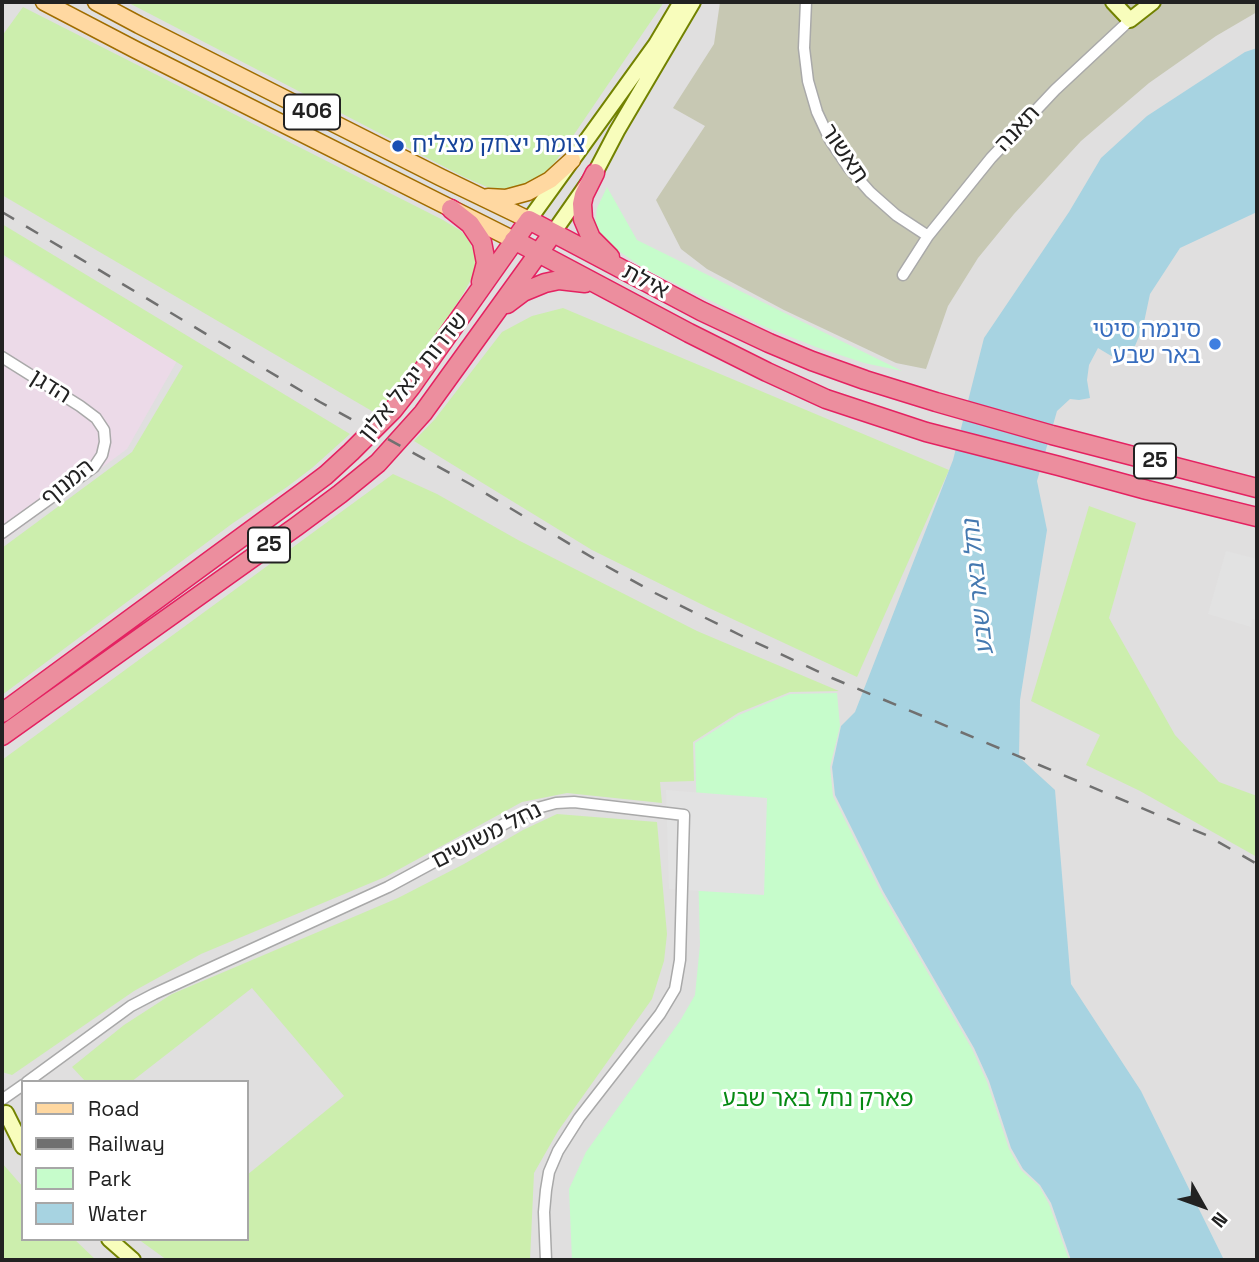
<!DOCTYPE html>
<html>
<head>
<meta charset="utf-8">
<style>
	body { margin:0 }
	#map { position:relative; width:1259px; height:1262px; overflow:hidden; background:#f2efe8; font-family:"Space Grotesk",sans-serif }
	canvas { display:block }
	.frame { position:absolute; inset:0; border:4px solid #222; pointer-events:none }
	.legend { position:absolute; left:21px; top:1080px; width:228px; height:161px; box-sizing:border-box; background:#fff; border:2px solid #a7a7a7; margin:0; padding:9px 12px; list-style:none; font-size:21px; color:#222 }
	.legend li { display:flex; align-items:center; gap:14px; height:35px }
	.legend b { width:35px; border:2px solid #a7a7a7 }
	.north { position:absolute; left:1168px; top:1171px; width:70px; height:70px; -webkit-text-stroke:5px #fff; paint-order:stroke; rotate:130deg; font-size:19px; font-weight:700; line-height:28px; text-align:center; color:#222 }
	.north::after { content:''; display:block; margin:auto; width:24px; height:32px; background:#222; clip-path:polygon(50% 0,100% 100%,50% 72%,0 100%) }
</style>
</head>
<body>
<div id="map">
<canvas width="1259" height="1262"></canvas>
<div class="frame"></div>
<ul class="legend">
<li><b style="height:9px;background:#ffd8a1"></b>Road</li>
<li><b style="height:9px;background:#707070"></b>Railway</li>
<li><b style="height:19px;background:#c6fccb"></b>Park</li>
<li><b style="height:19px;background:#a7d3e1"></b>Water</li>
</ul>
<div class="north">N</div>
</div>
<script>
const ctx = document.querySelector('canvas').getContext('2d');
ctx.lineJoin = 'round';
function paint(path, color) {
  ctx.fillStyle = color;
  ctx.fill(path, 'evenodd');
}
function shape(rows) {
  const path = new Path2D();
  for (const r of rows) {
    path.moveTo(r[0], r[1]);
    for (let i = 2; i < r.length; i += 2) path.lineTo(r[i], r[i + 1]);
  }
  return path;
}
function stroke(path, color, width, dash) {
  ctx.strokeStyle = color;
  ctx.lineWidth = width;
  ctx.lineCap = dash ? 'butt' : 'round';
  ctx.setLineDash(dash || []);
  ctx.stroke(path);
}
function drawText(font, color, halo, rows, align = 'center') {
  ctx.font = font + ' "Space Grotesk","Noto Sans Hebrew",sans-serif';
  ctx.lineWidth = 6;
  ctx.setLineDash([]);
  ctx.textBaseline = 'middle';
  ctx.strokeStyle = halo;
  ctx.fillStyle = color;
  for (const [text, x, y, turn = 0] of rows) {
    ctx.save();
    ctx.translate(x, y);
    ctx.rotate((+turn || 0) * Math.PI / 180);
    ctx.textAlign = isNaN(turn) ? turn : align;
    if (halo) ctx.strokeText(text, 0, 0);
    ctx.fillText(text, 0, 0);
    ctx.restore();
  }
}
paint(shape([
	[2,2,1257,2,1257,1260,2,1260],
	[23,1082,247,1082,247,1239,23,1239]
]), '#e0dfdf');
paint(shape([
	[2,256,177,361,127,449,2,542]
]), '#ecdae8');
paint(shape([
	[720,2,1257,2,1257,12,1216,36,1149,83,1081,141,1014,214,978,258,948,306,926,369,896,363,784,310,707,269,681,249,656,200,705,126,673,108,714,44]
]), '#c7c8b3');
paint(shape([
	[127,2,664,2,556,161,543,175,529,183,515,188,501,189,487,187,464,177],
	[23,7,443,220,461,231,469,240,476,257,474,274,463,294,433,340,377,414,2,195,2,36],
	[2,224,350,434,312,468,287,487,233,523,2,695,2,548,132,452,183,366,2,254],
	[563,308,949,470,857,677,709,608,592,550,414,441,435,419,502,332,532,316],
	[393,474,437,494,518,540,697,631,839,691,790,692,738,713,693,742,694,781,660,782,662,803,567,793,522,802,385,877,201,954,134,991,12,1075,2,1072,2,760],
	[1089,506,1136,523,1109,618,1175,735,1219,782,1257,796,1257,857,1140,791,1086,765,1100,735,1031,701],
	[557,814,657,822,667,934,664,961,652,999,558,1131,534,1173,530,1260,167,1260,138,1239,247,1239,247,1175,344,1096,252,988,131,1082,86,1082,72,1067,124,1025,172,994,398,898,464,864,523,830],
	[2,1163,23,1187,23,1239,74,1239,96,1260,2,1260]
]), '#cceead');
paint(shape([
	[607,187,637,240,902,371,864,363,816,347,763,326,645,269,620,252,603,238,595,223,597,208],
	[837,693,840,726,830,767,833,796,881,892,972,1049,987,1082,1009,1149,1021,1170,1039,1186,1049,1204,1069,1260,572,1260,569,1189,586,1152,680,1021,695,995,700,945,695,743,739,715,790,694]
]), '#c6fccb');
paint(shape([
	[1226,551,1257,559,1257,620,1252,619,1251,627,1208,614],
	[666,790,767,798,764,895,669,889]
]), '#e2e2e2');
paint(shape([
	[1257,48,1257,212,1180,248,1150,294,1143,327,1132,353,1113,357,1098,348,1089,365,1087,380,1090,398,1079,400,1070,399,1057,411,1037,481,1047,530,1020,700,1019,757,1055,790,1071,984,1141,1091,1224,1260,1071,1260,1051,1203,1040,1185,1023,1169,1011,1148,989,1081,974,1048,883,891,835,795,832,767,841,726,855,712,953,460,984,338,1069,212,1101,158,1147,116,1245,52]
]), '#a7d3e1');
const street = shape([
	[806,2,804,48,808,81,817,112,830,140,848,167,870,192,896,215,928,236],
	[903,275,928,236,991,158,1055,90,1130,20],
	[2,357,80,406,96,418,104,430,105,442,102,455,94,467,2,533],
	[27,1082,131,1006,154,994,388,887,530,810,556,803,574,802,684,815,680,960,675,989,660,1014,579,1118,558,1151,549,1172,546,1190,544,1212,546,1260],
	[3,1099,23,1085]
]);
const secondary = shape([
	[1113,2,1130,20,1153,2],
	[529,220,656,44,681,2],
	[553,233,595,173,617,131,693,2],
	[6,1113,23,1147],
	[109,1239,133,1260]
]);
const primary = shape([
	[44,2,136,50,514,240],
	[96,2,139,25,440,177,529,220],
	[488,197,506,198,528,192,550,180,572,160]
]);
const highway = shape([
	[595,173,584,195,582,204,583,219,591,238,610,257],
	[451,209,470,224,482,242,486,263,481,282],
	[514,240,689,333,767,372,826,399,926,432,1059,466,1147,490,1257,517],
	[507,304,523,292,545,283,559,280,585,283],
	[2,713,306,490,326,475,351,452,393,410,411,387,529,220,701,311,769,343,812,361,865,380,936,402,1052,435,1257,488],
	[2,736,297,526,340,494,378,463,423,413,553,233]
]);
stroke(street, '#a9a9a9', 13);
stroke(secondary, '#728200', 18);
stroke(primary, '#a06d00', 19);
stroke(highway, '#e42261', 21);
stroke(street, '#fff', 10);
stroke(secondary, '#f8fdbc', 14);
stroke(primary, '#ffd8a1', 16);
stroke(highway, '#ec8e9e', 18);
stroke(shape([
	[2,212,320,402,470,484,608,567,655,593,742,636,832,678,1206,835,1257,864]
]), '#707070', 2.5, [14, 14]);
for (const [x, y, r, color] of [
	[398,146,7,"#1a4fb4"],
	[1215,344,7,"#3f7fe0"]
]) {
  const dot = new Path2D();
  dot.arc(x, y, r, 0, 2 * Math.PI);
  ctx.fillStyle = color;
  ctx.fill(dot);
  stroke(dot, '#fff', 2.5);
}
for (const [x, y, w] of [
	[312,112,56],
	[1155,461,42],
	[269,545,42]
]) {
  const box = new Path2D();
  box.roundRect(x - w / 2, y - 17.5, w, 35, 5);
  ctx.fillStyle = '#fff';
  ctx.fill(box);
  stroke(box, '#222', 2);
}
drawText('bold 21px', '#222', null, [
	["406",312,112],
	["25",1155,461],
	["25",269,545]
]);
drawText('23px', '#222', '#fff', [
	["תאנה",1018,129,-47],
	["תאשור",844,154,56],
	["אילת",645,282,28],
	["שדרות יגאל אלון",414,377,-51],
	["הדגן",50,387,32],
	["המנוף",68,483,-39],
	["נחל משושים",487,836,-27]
]);
drawText('23px', '#164399', '#fff', [
	["צומת יצחק מצליח",412,146]
], 'left');
drawText('23px', '#366cbe', '#fff', [
	["סינמה סיטי",1201,331],
	["באר שבע",1201,357]
], 'right');
drawText('23px', '#068913', '#fff', [
	["פארק נחל באר שבע",818,1100]
]);
drawText('italic 24px', '#4579b0', '#fff', [
	["נחל באר שבע",979,587,-96]
]);
</script>
</body>
</html>
